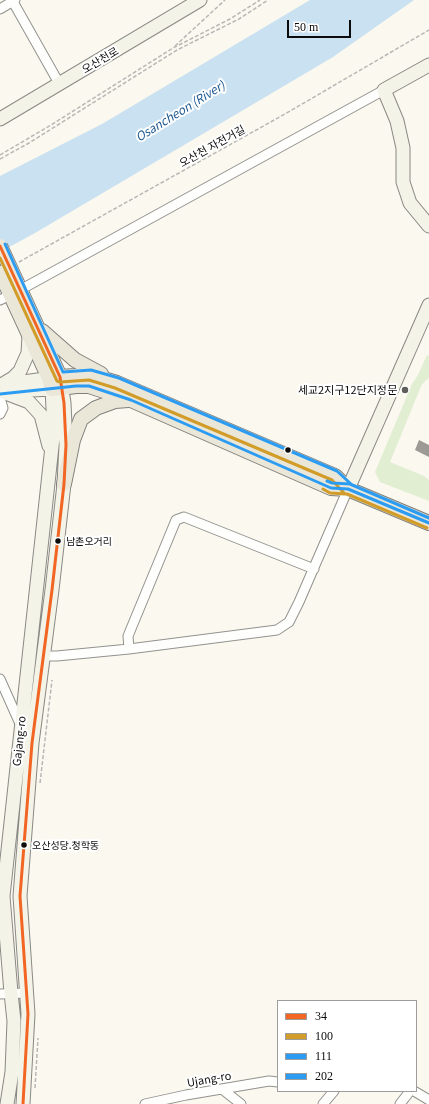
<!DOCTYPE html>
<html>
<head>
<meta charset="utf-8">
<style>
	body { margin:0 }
	#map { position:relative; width:429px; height:1104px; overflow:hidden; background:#faf8ef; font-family:Georgia,serif }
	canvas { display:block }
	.legend { position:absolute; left:277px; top:1000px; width:140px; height:92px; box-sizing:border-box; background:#fff; border:1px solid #9d9d9d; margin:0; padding:5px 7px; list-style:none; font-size:12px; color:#0b0b0b }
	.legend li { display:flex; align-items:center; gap:8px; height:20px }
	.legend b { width:20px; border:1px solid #9d9d9d }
	.scale { position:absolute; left:287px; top:20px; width:64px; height:18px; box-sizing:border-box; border:2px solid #0b0b0b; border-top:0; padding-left:5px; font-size:12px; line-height:14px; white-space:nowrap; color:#0b0b0b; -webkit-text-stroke:3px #fff; paint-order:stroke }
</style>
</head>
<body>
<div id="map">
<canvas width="429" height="1104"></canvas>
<ul class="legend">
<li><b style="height:5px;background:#f26522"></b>34</li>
<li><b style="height:5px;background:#d29c29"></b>100</li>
<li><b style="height:5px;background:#2c9cf2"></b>111</li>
<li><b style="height:5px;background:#2c9cf2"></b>202</li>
</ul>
<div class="scale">50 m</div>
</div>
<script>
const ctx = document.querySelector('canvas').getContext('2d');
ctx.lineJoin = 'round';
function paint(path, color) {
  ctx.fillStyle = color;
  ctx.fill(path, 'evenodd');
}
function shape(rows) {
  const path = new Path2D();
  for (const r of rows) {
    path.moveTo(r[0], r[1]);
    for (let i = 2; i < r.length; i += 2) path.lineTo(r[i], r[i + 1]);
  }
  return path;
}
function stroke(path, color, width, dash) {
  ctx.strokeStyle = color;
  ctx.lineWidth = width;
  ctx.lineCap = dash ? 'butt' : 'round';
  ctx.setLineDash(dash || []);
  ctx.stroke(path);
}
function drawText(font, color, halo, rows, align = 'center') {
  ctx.font = font + ' Georgia,"Noto Sans KR",serif';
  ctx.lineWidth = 4;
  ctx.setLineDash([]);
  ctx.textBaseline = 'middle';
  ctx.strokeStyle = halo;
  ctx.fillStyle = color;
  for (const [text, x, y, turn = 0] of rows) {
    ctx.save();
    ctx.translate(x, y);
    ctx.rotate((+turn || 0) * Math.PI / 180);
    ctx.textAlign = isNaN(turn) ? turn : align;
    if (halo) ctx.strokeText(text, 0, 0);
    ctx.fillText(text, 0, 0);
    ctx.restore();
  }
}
paint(shape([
	[427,355,429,356,429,378,422,384,390,462,424,476,429,480,429,501,380,482,375,472,412,384,418,375]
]), '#e1eed1');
paint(shape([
	[310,0,414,0,333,57,35,233,0,252,0,176,102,124]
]), '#c9e1f0');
paint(shape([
	[419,440,429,445,429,457,415,450]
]), '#9c9a95');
const street = shape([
	[12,0,60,85],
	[0,9,15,0],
	[20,290,384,90],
	[0,300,10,295],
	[0,398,3,408,0,414],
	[129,649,128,636,176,520,184,517,314,569],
	[43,656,57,656,129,649,277,630,289,622,299,602,348,489],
	[0,679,21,726],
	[0,994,26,993],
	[222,1089,241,1104],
	[414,1091,429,1100],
	[145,1104,186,1095,269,1081,278,1082],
	[323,1104,334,1091],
	[400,1104,410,1091]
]);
const secondary = shape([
	[429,65,384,90,397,121,403,148,403,182,410,203,429,226],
	[0,119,200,0],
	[3,384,13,378,20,371,28,353,29,336],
	[0,385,60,377,64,403,66,445,64,484,52,590,32,743,20,896,28,1014,23,1104],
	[5,393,32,390,52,389,54,428,3,896,11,993,14,1021,12,1072,7,1104],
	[8,394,29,402,41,415,49,446],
	[348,489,429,305]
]);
const primary = shape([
	[17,283,60,377,90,375,117,383,335,476,348,489],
	[6,285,49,378,52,389,76,386,89,386,131,400,331,488,348,489,429,523],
	[42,331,75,360,101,374],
	[64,484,73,440,81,419,96,408,115,401,128,400]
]);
stroke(street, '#93928e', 11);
stroke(secondary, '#898884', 15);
stroke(primary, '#807f7b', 16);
stroke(shape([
	[175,46,225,0],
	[0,155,51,125,173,48,230,19,260,0],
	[0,159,29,143,177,50,239,19,268,0],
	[19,262,285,114,429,30],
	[40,783,52,680],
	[35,1088,38,1038]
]), '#b7b7b5', 1.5, [4, 2]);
stroke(street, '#fefefd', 9);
stroke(secondary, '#f4f3e8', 13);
stroke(primary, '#eae7d9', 14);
const primaryBridge = shape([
	[0,246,17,283],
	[0,273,6,285]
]);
stroke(primaryBridge, '#807f7b', 16, []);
stroke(primaryBridge, '#eae7d9', 14);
stroke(shape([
	[0,246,60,377,64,403,66,445,64,484,52,590,32,743,20,896,28,1014,23,1104]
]), '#f26522', 3);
stroke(shape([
	[0,258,57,381,60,382,89,380,115,388,332,480,344,493],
	[323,489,330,493,347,494,427,528]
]), '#d29c29', 3);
stroke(shape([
	[5,244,63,372,91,370,119,378,337,471,352,485],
	[327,481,332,483,350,484,429,518]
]), '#2c9cf2', 3);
stroke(shape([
	[0,394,76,386,89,386,131,400,331,488,348,489,429,523]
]), '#2c9cf2', 3);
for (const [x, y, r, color] of [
	[405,390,4,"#5f5e5b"],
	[288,450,3.5,"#0b0b0b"],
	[58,541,3.5,"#0b0b0b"],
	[24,845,3.5,"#0b0b0b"]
]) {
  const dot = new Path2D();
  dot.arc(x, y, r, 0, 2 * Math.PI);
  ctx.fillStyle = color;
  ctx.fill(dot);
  stroke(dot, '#fff', 1.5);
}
drawText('10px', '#0b0b0b', '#fff', [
	["남촌오거리",66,541],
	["오산성당.청학동",32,845]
], 'left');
drawText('11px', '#0b0b0b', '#fff', [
	["오산천로",100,60,-31],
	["오산천 자전거길",212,146,-29],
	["Gajang-ro",19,741,-84],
	["Ujang-ro",209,1079,-10]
]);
drawText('11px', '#0b0b0b', '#fff', [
	["세교2지구12단지정문",397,390]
], 'right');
drawText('italic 12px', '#1f5a93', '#fff', [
	["Osancheon (River)",180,111,-32]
]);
</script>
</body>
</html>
